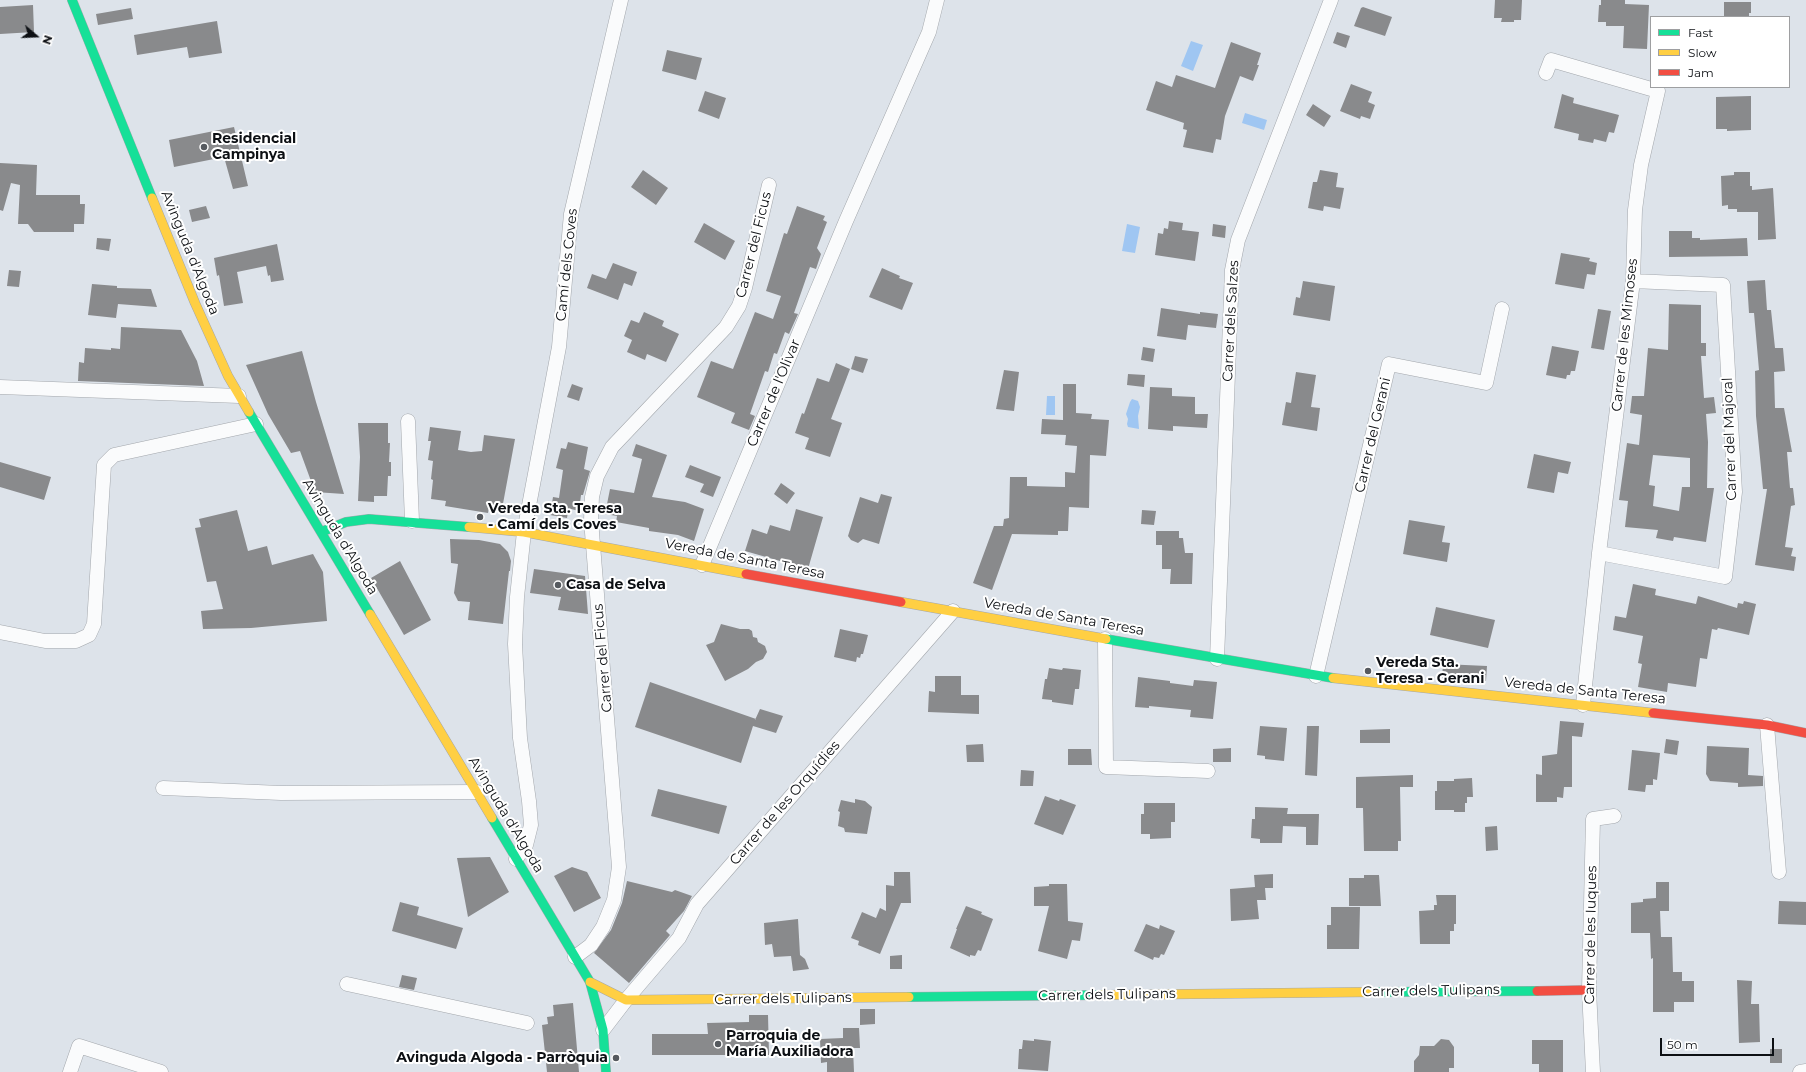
<!DOCTYPE html>
<html>
<head>
<meta charset="utf-8">
<style>
	body { margin:0 }
	#map { position:relative; width:1806px; height:1072px; overflow:hidden; background:#dde3ea; font-family:Montserrat,sans-serif }
	canvas { display:block }
	.legend { position:absolute; left:1650px; top:16px; width:140px; height:72px; box-sizing:border-box; background:#fff; border:1px solid #9e9fa1; margin:0; padding:5px 7px; list-style:none; font-size:12px; color:#0d1014 }
	.legend li { display:flex; align-items:center; gap:8px; height:20px }
	.legend b { width:20px; border:1px solid #9e9fa1 }
	.north { position:absolute; left:16px; top:16px; width:40px; height:40px; -webkit-text-stroke:3px #fff; paint-order:stroke; rotate:109deg; font-size:11px; font-weight:700; line-height:16px; text-align:center; color:#0d1014 }
	.north::after { content:''; display:block; margin:auto; width:14px; height:18px; background:#0d1014; clip-path:polygon(50% 0,100% 100%,50% 72%,0 100%) }
	.scale { position:absolute; left:1660px; top:1038px; width:114px; height:18px; box-sizing:border-box; border:2px solid #0d1014; border-top:0; padding-left:5px; font-size:12px; line-height:14px; white-space:nowrap; color:#0d1014; -webkit-text-stroke:3px #fff; paint-order:stroke }
</style>
</head>
<body>
<div id="map">
<canvas width="1806" height="1072"></canvas>
<ul class="legend">
<li><b style="height:5px;background:#16e098"></b>Fast</li>
<li><b style="height:5px;background:#ffcf43"></b>Slow</li>
<li><b style="height:5px;background:#f24e42"></b>Jam</li>
</ul>
<div class="north">N</div>
<div class="scale">50 m</div>
</div>
<script>
const ctx = document.querySelector('canvas').getContext('2d');
ctx.lineJoin = 'round';
function paint(path, color) {
  ctx.fillStyle = color;
  ctx.fill(path, 'evenodd');
}
function shape(rows) {
  const path = new Path2D();
  for (const r of rows) {
    path.moveTo(r[0], r[1]);
    for (let i = 2; i < r.length; i += 2) path.lineTo(r[i], r[i + 1]);
  }
  return path;
}
function stroke(path, color, width, dash) {
  ctx.strokeStyle = color;
  ctx.lineWidth = width;
  ctx.lineCap = dash ? 'butt' : 'round';
  ctx.setLineDash(dash || []);
  ctx.stroke(path);
}
function drawText(font, color, halo, rows, align = 'center') {
  ctx.font = font + ' Montserrat,sans-serif';
  ctx.lineWidth = 4;
  ctx.setLineDash([]);
  ctx.textBaseline = 'middle';
  ctx.strokeStyle = halo;
  ctx.fillStyle = color;
  for (const [text, x, y, turn = 0] of rows) {
    ctx.save();
    ctx.translate(x, y);
    ctx.rotate((+turn || 0) * Math.PI / 180);
    ctx.textAlign = isNaN(turn) ? turn : align;
    if (halo) ctx.strokeText(text, 0, 0);
    ctx.fillText(text, 0, 0);
    ctx.restore();
  }
}
paint(shape([
	[1191,41,1203,45,1193,71,1181,66],
	[1245,113,1267,120,1264,130,1242,123],
	[1127,224,1140,227,1135,253,1122,251],
	[1047,396,1055,396,1055,415,1046,415],
	[1132,399,1138,401,1140,407,1138,416,1139,429,1128,427,1127,424,1128,419,1126,414,1130,402]
]), '#9fc6f2');
paint(shape([
	[1495,0,1522,0,1521,20,1514,20,1514,22,1501,22,1502,18,1494,18],
	[1601,0,1625,0,1625,4,1649,5,1647,49,1623,48,1624,26,1606,26,1606,22,1598,22,1599,5,1601,5],
	[1724,2,1751,2,1751,13,1749,13,1749,17,1724,17],
	[33,5,34,32,0,34,0,7],
	[1363,7,1392,17,1385,36,1354,26,1361,8],
	[131,8,133,19,98,25,96,14],
	[217,21,222,53,189,58,187,47,137,55,134,35],
	[1337,32,1350,36,1346,48,1333,43],
	[1231,42,1261,53,1257,65,1259,65,1253,81,1240,76,1225,116,1221,140,1216,139,1213,153,1183,147,1187,130,1183,129,1184,123,1146,110,1156,81,1172,87,1176,75,1215,88],
	[667,50,702,58,696,80,662,71],
	[1351,84,1372,92,1368,102,1375,105,1370,119,1361,116,1360,119,1340,111],
	[705,91,726,98,719,119,698,111],
	[1562,94,1574,98,1573,103,1619,115,1614,133,1609,132,1606,142,1594,139,1593,143,1578,140,1579,134,1554,128],
	[1751,96,1751,130,1727,131,1727,129,1716,129,1716,97],
	[1313,104,1331,116,1324,127,1306,115],
	[234,127,248,186,233,189,224,157,174,167,169,140],
	[0,163,37,165,36,195,80,195,80,204,85,204,84,224,74,224,74,232,34,232,28,224,18,224,20,185,11,183,3,211,0,210],
	[643,170,668,188,656,205,631,187],
	[1320,170,1338,173,1336,187,1344,188,1340,209,1324,206,1323,211,1308,208,1313,182,1317,182],
	[1734,172,1750,172,1750,186,1752,186,1752,190,1773,188,1776,239,1758,240,1758,212,1737,212,1737,209,1728,209,1728,205,1722,206,1721,176,1734,175],
	[206,206,210,218,192,222,189,210],
	[797,206,825,216,823,220,827,222,817,248,821,254,816,269,810,267,794,313,798,314,789,334,785,332,777,354,774,353,768,372,765,371,750,414,755,416,749,430,731,423,735,413,697,397,711,361,733,369,755,312,773,319,781,296,766,291,784,233,787,234],
	[1169,221,1183,223,1182,230,1199,232,1195,261,1155,255,1158,233,1163,234,1164,228,1168,229],
	[704,223,735,241,725,260,694,242],
	[1213,224,1226,226,1225,238,1212,236],
	[1669,231,1692,231,1692,238,1700,238,1700,240,1747,238,1748,256,1669,257],
	[97,238,111,239,109,251,96,249],
	[277,244,284,280,271,282,270,275,268,276,266,266,237,272,243,303,224,306,219,275,217,276,214,258],
	[1561,253,1590,258,1589,261,1597,263,1595,275,1587,274,1584,289,1555,284],
	[613,263,637,272,632,286,624,283,618,300,587,288,592,274,606,279],
	[882,268,900,276,899,278,913,283,902,310,869,297],
	[9,270,21,271,19,287,7,286],
	[1765,280,1767,310,1771,310,1775,348,1783,348,1785,371,1774,372,1775,408,1784,408,1792,452,1787,452,1790,488,1793,488,1795,505,1791,506,1785,547,1793,548,1791,556,1796,557,1794,571,1755,565,1767,489,1763,489,1759,447,1756,416,1755,371,1759,370,1754,313,1749,313,1747,281],
	[1303,281,1335,286,1330,321,1293,315,1296,297,1300,298],
	[92,284,117,286,117,288,151,289,157,307,118,304,116,318,88,315],
	[1669,304,1701,305,1701,343,1706,343,1706,356,1701,356,1704,398,1714,397,1716,413,1706,414,1708,442,1707,488,1714,488,1706,542,1674,537,1673,541,1656,538,1658,530,1625,527,1628,501,1619,500,1627,443,1639,445,1642,415,1630,413,1632,396,1644,396,1648,348,1668,350],
	[1653,455,1690,458,1690,487,1682,487,1679,511,1653,506,1655,486,1649,485],
	[1161,308,1200,314,1200,312,1218,314,1216,328,1188,325,1186,340,1157,336],
	[1598,309,1611,311,1604,350,1591,348],
	[644,312,664,321,662,326,679,334,666,362,647,354,645,360,627,352,632,340,624,336,631,320,639,323],
	[121,327,181,330,197,361,204,386,78,381,79,362,84,363,85,348,111,350,111,348,120,349],
	[1552,346,1579,351,1575,371,1571,371,1570,375,1567,375,1566,379,1546,375],
	[1143,347,1155,349,1153,362,1141,360],
	[302,351,316,402,344,494,315,492,300,451,291,453,268,414,246,365],
	[855,356,868,359,863,373,851,369],
	[836,363,850,369,831,419,842,423,830,457,805,449,809,438,795,433,802,413,804,414,817,378,829,382],
	[1004,370,1019,372,1014,411,996,409],
	[1296,372,1316,375,1311,407,1320,408,1317,431,1282,425,1286,402,1291,403],
	[1128,374,1145,375,1144,387,1127,385],
	[572,384,583,388,579,401,567,397],
	[1063,384,1076,384,1076,413,1092,414,1091,419,1109,420,1106,456,1090,455,1089,508,1069,507,1068,531,1058,531,1058,535,1012,534,992,590,973,583,994,526,1003,526,1004,519,1009,518,1010,477,1027,477,1027,486,1065,487,1065,472,1075,473,1077,446,1065,445,1066,435,1041,434,1042,419,1063,420],
	[1150,387,1172,388,1172,396,1195,397,1195,414,1208,414,1207,428,1173,426,1173,431,1148,429],
	[358,423,388,423,388,443,390,443,389,462,391,462,391,476,388,476,387,496,374,496,374,502,358,501,360,457],
	[430,427,461,431,458,450,471,452,482,451,484,435,515,439,502,509,489,507,488,513,445,506,446,501,431,499,433,480,431,479,433,461,428,460,431,441,428,441],
	[568,442,588,447,584,469,590,471,583,495,581,495,579,511,571,509,571,511,568,511,567,518,550,515,553,497,559,498,563,470,556,468,561,448,566,449],
	[636,444,667,455,652,497,685,502,704,509,694,541,678,535,649,531,649,528,616,522,617,516,605,514,610,489,634,493,642,459,632,456],
	[1534,454,1571,462,1568,474,1558,472,1554,493,1527,488],
	[0,462,51,477,44,500,0,487],
	[690,465,721,477,713,497,700,492,704,484,685,477],
	[781,483,795,493,787,504,774,494],
	[881,494,892,497,879,544,863,539,858,543,851,540,848,536,860,497,878,503],
	[796,509,823,517,808,569,745,551,752,529,767,534,770,525,790,531],
	[237,510,248,551,267,546,272,565,313,554,323,572,327,621,251,628,203,629,201,611,223,609,216,581,207,582,195,528,201,527,199,519],
	[1142,510,1156,511,1154,525,1141,524],
	[1409,520,1445,526,1442,542,1450,543,1447,562,1403,554],
	[1156,531,1179,531,1179,538,1183,538,1185,553,1193,553,1192,584,1170,584,1171,569,1162,569,1162,545,1156,545],
	[450,539,479,540,500,544,508,552,511,561,510,571,509,571,503,624,468,620,470,602,458,601,454,593,458,564,451,563],
	[400,561,431,620,404,635,371,578],
	[534,569,585,576,588,614,558,610,561,597,530,593],
	[1633,584,1656,589,1655,595,1696,604,1698,596,1737,608,1738,603,1743,604,1744,601,1756,604,1749,635,1718,628,1717,630,1712,629,1707,659,1700,658,1696,687,1668,683,1667,692,1638,687,1642,664,1638,663,1643,636,1613,630,1615,616,1626,618],
	[1436,607,1495,620,1488,648,1430,635],
	[721,624,740,629,749,629,752,631,753,637,757,638,758,642,765,646,767,652,763,659,756,662,748,669,725,681,706,645,714,642],
	[840,629,868,635,863,654,861,654,860,658,857,657,856,662,834,657],
	[1443,664,1487,666,1486,681,1442,678],
	[1049,668,1062,670,1063,668,1081,670,1079,689,1075,689,1073,705,1052,702,1052,700,1042,699,1045,679,1047,679],
	[935,676,961,676,961,695,979,695,979,714,928,712,929,691,935,692],
	[1138,677,1170,681,1170,683,1193,686,1194,680,1217,682,1213,719,1190,717,1191,710,1149,706,1149,708,1135,707],
	[650,682,756,719,755,720,760,709,783,716,776,733,753,726,741,763,635,727],
	[1560,721,1584,723,1582,737,1572,736,1572,787,1564,787,1563,798,1557,797,1557,802,1536,802,1536,774,1542,775,1542,756,1557,754],
	[1260,726,1287,728,1284,761,1265,759,1265,756,1257,755],
	[1307,726,1319,726,1317,776,1305,775],
	[1390,729,1390,743,1360,743,1360,730],
	[1666,739,1679,741,1677,755,1664,753],
	[983,744,984,762,967,762,966,745],
	[1707,746,1749,748,1748,775,1763,776,1763,786,1738,787,1738,783,1710,781,1706,774],
	[1231,748,1231,762,1213,762,1213,749],
	[1068,749,1091,749,1092,765,1068,765],
	[1632,750,1660,753,1657,780,1653,779,1653,785,1646,785,1645,792,1628,790],
	[1021,770,1034,771,1033,786,1020,786],
	[1413,775,1413,787,1400,787,1401,841,1398,841,1398,851,1364,851,1363,808,1356,808,1356,777],
	[1472,778,1473,797,1467,797,1467,803,1465,803,1465,812,1454,812,1454,810,1435,810,1435,791,1437,791,1437,781,1454,781,1454,779],
	[658,789,727,806,719,834,651,816],
	[1045,796,1059,801,1060,799,1076,805,1063,835,1034,824],
	[855,799,865,801,872,807,867,834,845,832,844,828,838,826,840,812,838,811,841,800,855,803],
	[1144,803,1175,803,1175,822,1171,822,1171,838,1150,839,1150,834,1141,834,1141,814,1144,814],
	[1255,807,1288,808,1287,814,1319,814,1318,845,1306,845,1306,827,1283,826,1282,843,1260,843,1260,839,1251,838,1252,819,1255,819],
	[1497,826,1498,850,1486,851,1485,827],
	[490,857,509,892,468,917,457,858],
	[572,867,587,872,601,898,574,912,554,876],
	[894,872,910,872,911,903,901,903,880,954,858,945,859,941,851,938,862,912,876,918,880,908,886,911,886,885,894,886],
	[1273,874,1273,888,1265,888,1266,900,1257,900,1259,919,1231,921,1230,889,1255,887,1254,875],
	[1364,875,1379,875,1381,906,1349,906,1349,878,1364,878],
	[627,881,672,892,675,890,692,896,684,911,666,931,670,935,629,983,594,953,611,930,622,903],
	[1656,882,1669,882,1669,911,1660,911,1661,937,1672,937,1673,972,1682,972,1682,981,1694,981,1694,1002,1674,1002,1674,1012,1653,1012,1653,958,1651,959,1650,933,1631,933,1631,903,1643,902,1643,899,1656,898],
	[1049,884,1067,884,1068,921,1083,923,1080,941,1072,940,1067,959,1038,951,1049,906,1034,906,1034,887,1049,886],
	[1436,895,1456,895,1456,924,1454,924,1454,931,1450,931,1450,944,1420,944,1419,911,1434,910,1434,905,1437,905],
	[1779,901,1806,902,1806,925,1778,924],
	[400,902,419,907,417,915,463,928,456,949,392,931],
	[966,906,982,912,981,914,993,919,981,951,978,950,975,956,970,955,970,957,950,948,957,929,956,929],
	[1331,907,1360,907,1359,949,1327,949,1327,925,1331,925],
	[798,919,800,955,805,959,809,969,793,971,791,956,774,957,772,944,765,945,764,923],
	[1146,924,1159,929,1160,925,1175,931,1164,955,1161,954,1159,958,1154,957,1153,960,1134,951],
	[902,955,902,969,890,969,890,956],
	[402,975,417,978,414,990,399,987],
	[1737,980,1752,981,1751,1004,1759,1004,1760,1042,1739,1043],
	[573,1003,579,1072,547,1072,542,1025,548,1024,547,1017,554,1016,553,1005],
	[860,1009,875,1009,875,1024,860,1025],
	[749,1015,768,1015,769,1055,652,1055,652,1034,708,1034,707,1023,749,1022],
	[843,1028,859,1028,860,1048,853,1048,854,1072,827,1072,827,1062,821,1063,820,1039,843,1038],
	[1034,1039,1051,1041,1048,1071,1018,1069,1019,1049,1022,1049,1023,1040,1034,1041],
	[1441,1039,1449,1040,1454,1047,1454,1068,1449,1068,1449,1072,1414,1072,1414,1061,1419,1055,1420,1046,1434,1046],
	[1532,1040,1563,1040,1563,1072,1539,1072,1539,1064,1532,1064],
	[1770,1049,1782,1049,1782,1063,1770,1063]
]), '#898a8c');
const street = shape([
	[1546,73,1551,60,1658,91,1641,165,1635,210,1633,281,1599,553,1583,705],
	[0,387,239,396],
	[408,421,412,521],
	[1599,553,1725,577,1735,492,1723,285,1633,281],
	[702,565,846,221,929,32,937,0],
	[0,632,45,641,76,641,89,635,94,624,104,465,114,455,256,424],
	[1105,639,1106,767,1208,771],
	[1217,659,1232,270,1238,240,1331,0],
	[1316,676,1389,364,1486,383,1502,309],
	[1767,725,1779,872],
	[163,788,281,793,477,792],
	[516,859,526,845,531,825,529,801,520,738,515,644,517,597,524,532,559,347,571,214,621,0],
	[575,957,591,945,603,927,614,900,619,867,591,520,592,497,597,476,612,447,726,327,739,306,745,288,769,185],
	[347,984,527,1023],
	[603,1030,626,1000,679,938,697,904,953,611],
	[70,1072,79,1046,161,1072],
	[1593,1072,1589,990,1593,819,1614,816],
	[1800,1072,1806,1071]
]);
const fast = shape([
	[72,0,152,198],
	[249,412,370,614],
	[321,532,346,522,369,519,469,527],
	[1106,639,1333,678],
	[492,818,590,982,603,1030,606,1072],
	[1374,992,1537,991],
	[909,997,1100,995]
]);
const slow = shape([
	[152,198,195,303,228,376,249,412],
	[469,527,524,532,746,574],
	[901,602,1106,639],
	[370,614,492,818],
	[1333,678,1653,713],
	[590,982,626,1000,909,997],
	[1100,995,1374,992]
]);
const jam = shape([
	[746,574,901,602],
	[1653,713,1767,725,1806,733],
	[1537,991,1589,990]
]);
stroke(street, '#a3a7ac', 15);
stroke(fast, '#a3a7ac', 10);
stroke(slow, '#a3a7ac', 10);
stroke(jam, '#a3a7ac', 10);
stroke(street, '#fafbfc', 14);
stroke(fast, '#16e098', 9);
stroke(slow, '#ffcf43', 9);
stroke(jam, '#f24e42', 9);
for (const [x, y, r, color] of [
	[204,147,4,"#565a5f"],
	[480,517,4,"#565a5f"],
	[558,585,4,"#565a5f"],
	[1368,671,4,"#565a5f"],
	[718,1044,4,"#565a5f"],
	[616,1058,4,"#565a5f"]
]) {
  const dot = new Path2D();
  dot.arc(x, y, r, 0, 2 * Math.PI);
  ctx.fillStyle = color;
  ctx.fill(dot);
  stroke(dot, '#fff', 1.5);
}
drawText('bold 14px', '#0d1014', '#fff', [
	["Residencial",212,139],
	["Campinya",212,155],
	["Vereda Sta. Teresa",488,509],
	["- Camí dels Coves",488,525],
	["Casa de Selva",566,585],
	["Vereda Sta.",1376,663],
	["Teresa - Gerani",1376,679],
	["Parroquia de",726,1036],
	["María Auxiliadora",726,1052],
	["Avinguda Algoda - Parròquia",608,1058,"right"]
], 'left');
drawText('14px', '#0d1014', '#fff', [
	["Carrer del Ficus",754,245,-76],
	["Avinguda d'Algoda",190,253,68],
	["Camí dels Coves",567,265,-84],
	["Carrer dels Salzes",1231,321,-87],
	["Carrer de les Mimoses",1625,335,-84],
	["Carrer de l'Olivar",774,393,-67],
	["Carrer del Gerani",1373,435,-77],
	["Carrer del Majoral",1730,439,-92],
	["Avinguda d'Algoda",340,537,59],
	["Vereda de Santa Teresa",745,559,11],
	["Vereda de Santa Teresa",1064,617,10],
	["Carrer del Ficus",603,658,-95],
	["Vereda de Santa Teresa",1585,691,6],
	["Carrer de les Orquídies",785,803,-49],
	["Avinguda d'Algoda",506,815,59],
	["Carrer de les Iuques",1591,935,-89],
	["Carrer dels Tulipans",1431,991,-1],
	["Carrer dels Tulipans",1107,995,-1],
	["Carrer dels Tulipans",783,999,-1]
]);
</script>
</body>
</html>
